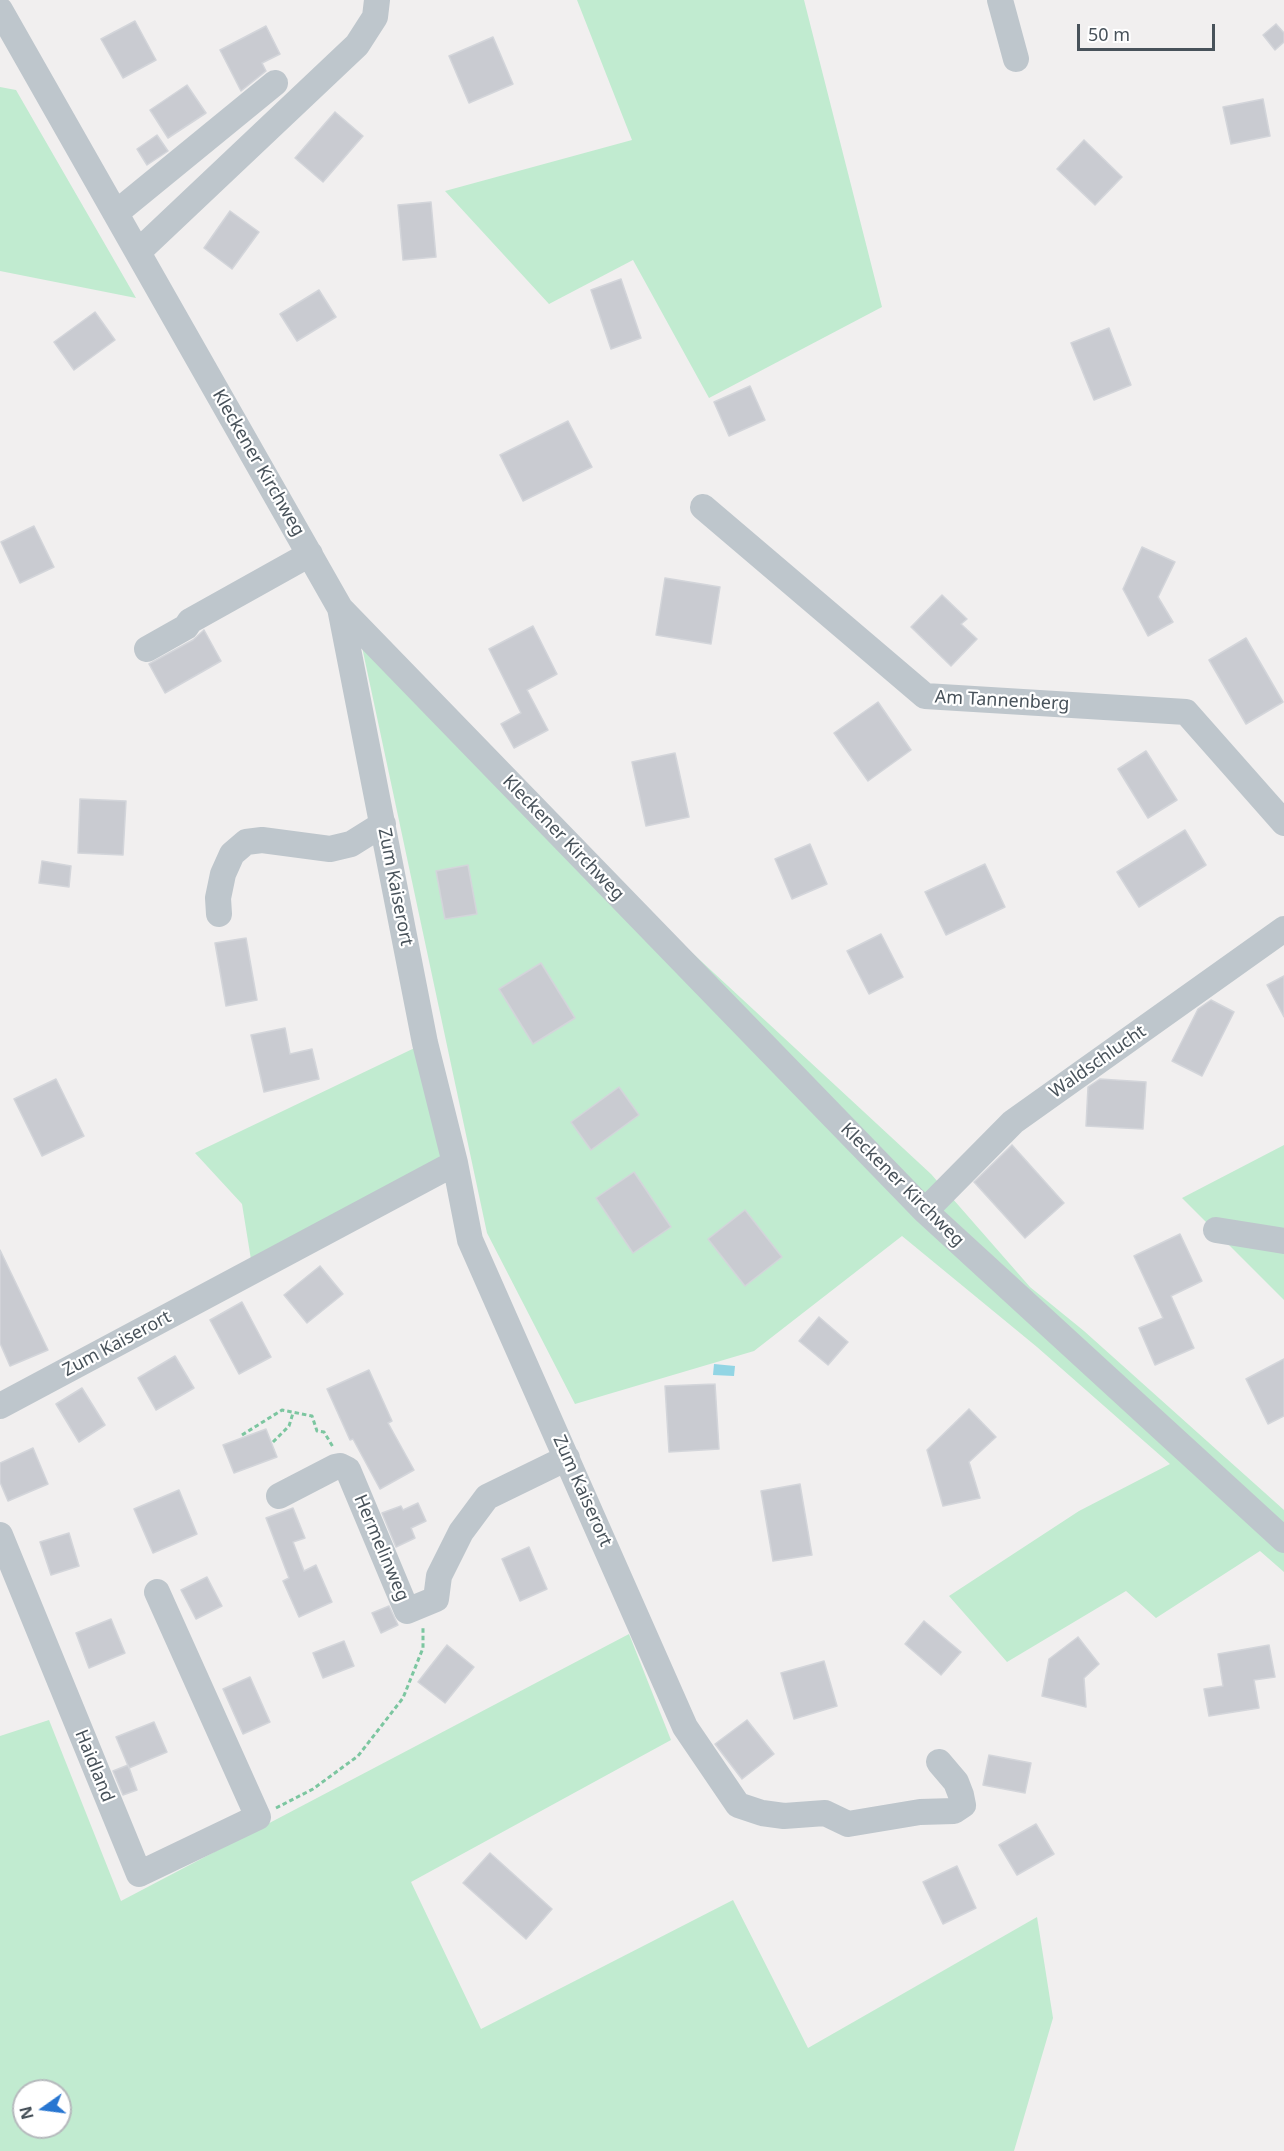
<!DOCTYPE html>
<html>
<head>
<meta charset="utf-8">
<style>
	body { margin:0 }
	#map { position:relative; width:1284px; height:2151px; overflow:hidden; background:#f1efef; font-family:"Noto Sans",sans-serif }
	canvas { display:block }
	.north { position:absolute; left:12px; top:2079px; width:60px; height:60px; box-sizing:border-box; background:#fff; border:2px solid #b6babd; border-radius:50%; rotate:256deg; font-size:16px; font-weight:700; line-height:24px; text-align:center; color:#48525a }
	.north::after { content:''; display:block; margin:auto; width:21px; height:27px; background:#2876d1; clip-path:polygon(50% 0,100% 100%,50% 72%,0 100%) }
	.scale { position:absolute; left:1077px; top:24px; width:138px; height:27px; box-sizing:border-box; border:3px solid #48525a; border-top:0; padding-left:8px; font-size:18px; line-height:21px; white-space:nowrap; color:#48525a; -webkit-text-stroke:4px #fff; paint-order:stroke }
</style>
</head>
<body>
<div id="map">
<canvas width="1284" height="2151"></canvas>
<div class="north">N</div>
<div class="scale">50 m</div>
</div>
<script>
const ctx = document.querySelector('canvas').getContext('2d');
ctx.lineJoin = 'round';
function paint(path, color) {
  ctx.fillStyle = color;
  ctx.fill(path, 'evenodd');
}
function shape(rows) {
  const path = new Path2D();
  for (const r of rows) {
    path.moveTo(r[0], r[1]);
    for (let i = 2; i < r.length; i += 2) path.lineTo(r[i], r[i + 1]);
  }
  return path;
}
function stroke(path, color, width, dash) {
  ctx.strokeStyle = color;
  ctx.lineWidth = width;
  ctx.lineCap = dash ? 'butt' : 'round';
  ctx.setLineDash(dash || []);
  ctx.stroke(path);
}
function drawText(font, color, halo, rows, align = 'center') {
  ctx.font = font + ' "Noto Sans",sans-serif';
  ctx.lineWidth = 4.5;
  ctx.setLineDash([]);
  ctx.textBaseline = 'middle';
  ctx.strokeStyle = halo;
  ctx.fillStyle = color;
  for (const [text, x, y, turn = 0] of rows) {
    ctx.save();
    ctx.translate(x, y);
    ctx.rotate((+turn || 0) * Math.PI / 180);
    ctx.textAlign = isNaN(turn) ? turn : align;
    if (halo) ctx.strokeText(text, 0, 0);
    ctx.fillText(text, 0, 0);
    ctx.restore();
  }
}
paint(shape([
	[577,0,804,0,882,307,709,398,633,260,549,304,445,191,632,140],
	[0,87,16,90,136,298,0,271],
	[362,647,931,1174,1030,1287,1084,1331,1284,1510,1284,1572,1260,1551,1156,1618,1126,1591,1007,1662,949,1596,1079,1511,1170,1464,1037,1347,902,1236,754,1351,575,1404,487,1233],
	[425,1043,455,1163,253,1272,242,1204,195,1153],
	[1284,1145,1284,1300,1182,1198],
	[629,1634,671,1740,411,1882,481,2029,733,1900,808,2048,1037,1917,1053,2018,1014,2151,0,2151,0,1736,49,1720,121,1901],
	[24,2091,60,2091,60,2127,24,2127]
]), '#c1ebd0');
paint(shape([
	[714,1364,735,1366,734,1376,713,1375]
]), '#92d5e4');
const building = shape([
	[135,21,156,60,123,78,101,39,135,21],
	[1276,24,1284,33,1284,42,1275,50,1263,35,1276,24],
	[266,26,280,54,262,63,266,71,241,91,220,50,266,26],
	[493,37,513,84,469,103,449,56,493,37],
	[187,85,206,113,168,138,150,110,187,85],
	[1263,99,1270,136,1231,144,1223,107,1263,99],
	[335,112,363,136,323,182,295,158,335,112],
	[157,135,168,151,147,165,137,149,157,135],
	[1084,140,1122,177,1095,205,1057,169,1084,140],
	[431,202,436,257,403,260,398,205,431,202],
	[230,211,259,232,232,269,204,248,230,211],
	[621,279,641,338,611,349,591,290,621,279],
	[319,290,336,317,297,341,280,314,319,290],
	[95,312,115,340,74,370,54,342,95,312],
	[1109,328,1131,385,1094,400,1071,343,1109,328],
	[750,386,765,420,729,436,714,402,750,386],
	[568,421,592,467,523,501,500,455,568,421],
	[34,526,54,567,20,583,1,542,34,526],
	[1142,547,1175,562,1158,597,1173,622,1148,636,1123,589,1142,547],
	[665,578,720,587,711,644,656,635,665,578],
	[942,595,967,619,961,624,977,639,951,666,911,627,942,595],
	[533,626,557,674,527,690,548,730,514,748,501,724,521,713,489,649,533,626],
	[204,630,221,661,165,693,149,664,193,640,204,630],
	[1246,638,1283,702,1246,724,1209,660,1246,638],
	[878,702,911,750,868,781,834,733,878,702],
	[1146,751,1177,800,1148,818,1118,769,1146,751],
	[675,753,689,817,646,826,632,762,675,753],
	[80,799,126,801,123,855,78,853,80,799],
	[1185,830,1206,865,1139,907,1117,872,1185,830],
	[810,844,827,884,792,899,775,859,810,844],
	[42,861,71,866,69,887,39,883,42,861],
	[985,864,1005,907,946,935,925,892,985,864],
	[468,865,477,914,445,919,436,871,468,865],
	[881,934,903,977,869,994,847,951,881,934],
	[246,938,257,1000,226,1006,215,943,246,938],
	[541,963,575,1018,533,1044,499,989,541,963],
	[1284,976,1284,1017,1267,985,1284,976],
	[1211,1000,1234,1012,1202,1076,1172,1061,1198,1009,1211,1000],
	[285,1028,290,1054,312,1049,319,1079,264,1092,251,1035,285,1028],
	[56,1079,84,1136,42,1156,14,1099,56,1079],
	[1100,1079,1146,1082,1143,1129,1086,1126,1088,1087,1100,1079],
	[619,1087,639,1115,591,1150,571,1122,619,1087],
	[1012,1145,1064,1203,1025,1238,974,1182,1012,1145],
	[634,1172,671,1227,633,1253,596,1198,634,1172],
	[745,1210,782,1257,745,1286,708,1239,745,1210],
	[1180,1234,1202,1281,1171,1296,1194,1348,1155,1365,1139,1328,1163,1318,1134,1256,1180,1234],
	[0,1250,48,1350,10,1366,0,1343,0,1250],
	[320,1266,343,1294,307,1323,284,1295,320,1266],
	[242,1302,271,1357,239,1374,210,1320,242,1302],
	[819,1317,848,1342,828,1365,799,1341,819,1317],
	[175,1356,194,1388,156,1410,138,1378,175,1356],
	[1284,1359,1284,1416,1268,1424,1246,1379,1284,1359],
	[369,1370,392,1421,388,1423,414,1470,380,1489,353,1439,350,1440,327,1389,369,1370],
	[715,1384,719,1449,669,1452,665,1386,715,1384],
	[82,1388,105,1425,79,1442,56,1404,82,1388],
	[969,1409,996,1437,969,1462,980,1498,943,1506,927,1450,969,1409],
	[266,1429,277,1457,234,1473,223,1445,266,1429],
	[33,1448,48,1484,8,1501,0,1482,0,1463,33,1448],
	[800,1484,812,1555,773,1561,761,1491,800,1484],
	[179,1490,197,1534,153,1553,134,1509,179,1490],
	[418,1503,426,1521,411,1528,415,1538,396,1547,382,1513,401,1506,403,1510,418,1503],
	[293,1508,305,1538,293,1542,304,1571,316,1565,332,1602,299,1617,283,1581,289,1578,266,1518,293,1508],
	[69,1533,79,1566,51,1575,40,1542,69,1533],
	[529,1547,547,1589,520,1601,502,1559,529,1547],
	[207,1577,222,1606,196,1619,181,1590,207,1577],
	[389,1606,398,1625,381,1633,372,1613,389,1606],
	[111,1619,125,1653,89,1668,76,1633,111,1619],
	[924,1621,961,1652,941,1675,905,1644,924,1621],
	[1078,1637,1099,1664,1084,1678,1086,1707,1042,1696,1049,1659,1078,1637],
	[344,1641,354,1666,323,1678,313,1653,344,1641],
	[447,1645,474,1667,445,1703,418,1682,447,1645],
	[1269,1645,1275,1677,1254,1680,1259,1708,1209,1716,1204,1689,1223,1686,1218,1654,1269,1645],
	[824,1661,837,1706,794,1719,781,1673,824,1661],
	[250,1677,270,1722,243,1734,223,1689,250,1677],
	[747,1720,774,1754,742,1779,715,1744,747,1720],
	[154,1722,167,1752,129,1768,116,1737,154,1722],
	[989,1755,1031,1763,1025,1793,983,1785,989,1755],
	[128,1765,137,1790,123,1795,113,1771,128,1765],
	[1036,1824,1054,1854,1017,1875,999,1845,1036,1824],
	[490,1853,552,1909,526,1939,463,1883,490,1853],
	[957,1866,976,1908,943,1924,923,1882,957,1866]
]);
paint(building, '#c9cbd1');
stroke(building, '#d3d5da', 1.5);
stroke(shape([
	[242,1435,282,1410,312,1416,317,1431,324,1432,333,1447],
	[273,1442,289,1426,293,1413],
	[276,1808,313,1789,358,1756,403,1698,423,1648,423,1628]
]), '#7cc6a0', 3, [4.5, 3]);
stroke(shape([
	[1000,0,1016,59],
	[0,10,340,608,925,1211,1284,1540],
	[116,213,275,83],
	[138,252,357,45,375,17,377,0],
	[703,507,925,696,1186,712,1284,823],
	[340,608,425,1043,455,1163,470,1240,685,1727,738,1805,762,1813,784,1816,825,1813,848,1824,920,1812,954,1811,963,1805,961,1795,956,1782,939,1762],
	[147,649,186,627,190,621,310,554],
	[219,914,218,898,223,874,232,854,246,842,262,840,330,849,351,844,383,824],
	[925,1211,1013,1122,1284,929],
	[1216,1230,1284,1241],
	[0,1406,455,1163],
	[279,1496,335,1467,340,1466,348,1470,407,1611,436,1599,439,1576,461,1532,487,1497,567,1458],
	[0,1535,139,1874,258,1817,157,1592]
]), '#bec6cc', 26);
drawText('18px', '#48525a', '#fff', [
	["Kleckener Kirchweg",258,463,60],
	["Am Tannenberg",1002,701,3],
	["Kleckener Kirchweg",563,838,46],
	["Zum Kaiserort",395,887,79],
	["Waldschlucht",1098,1062,-35],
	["Kleckener Kirchweg",902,1185,45],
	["Zum Kaiserort",117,1344,-28],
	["Zum Kaiserort",582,1491,66],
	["Hermelinweg",381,1548,67],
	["Haidland",94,1766,68]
]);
</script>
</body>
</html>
